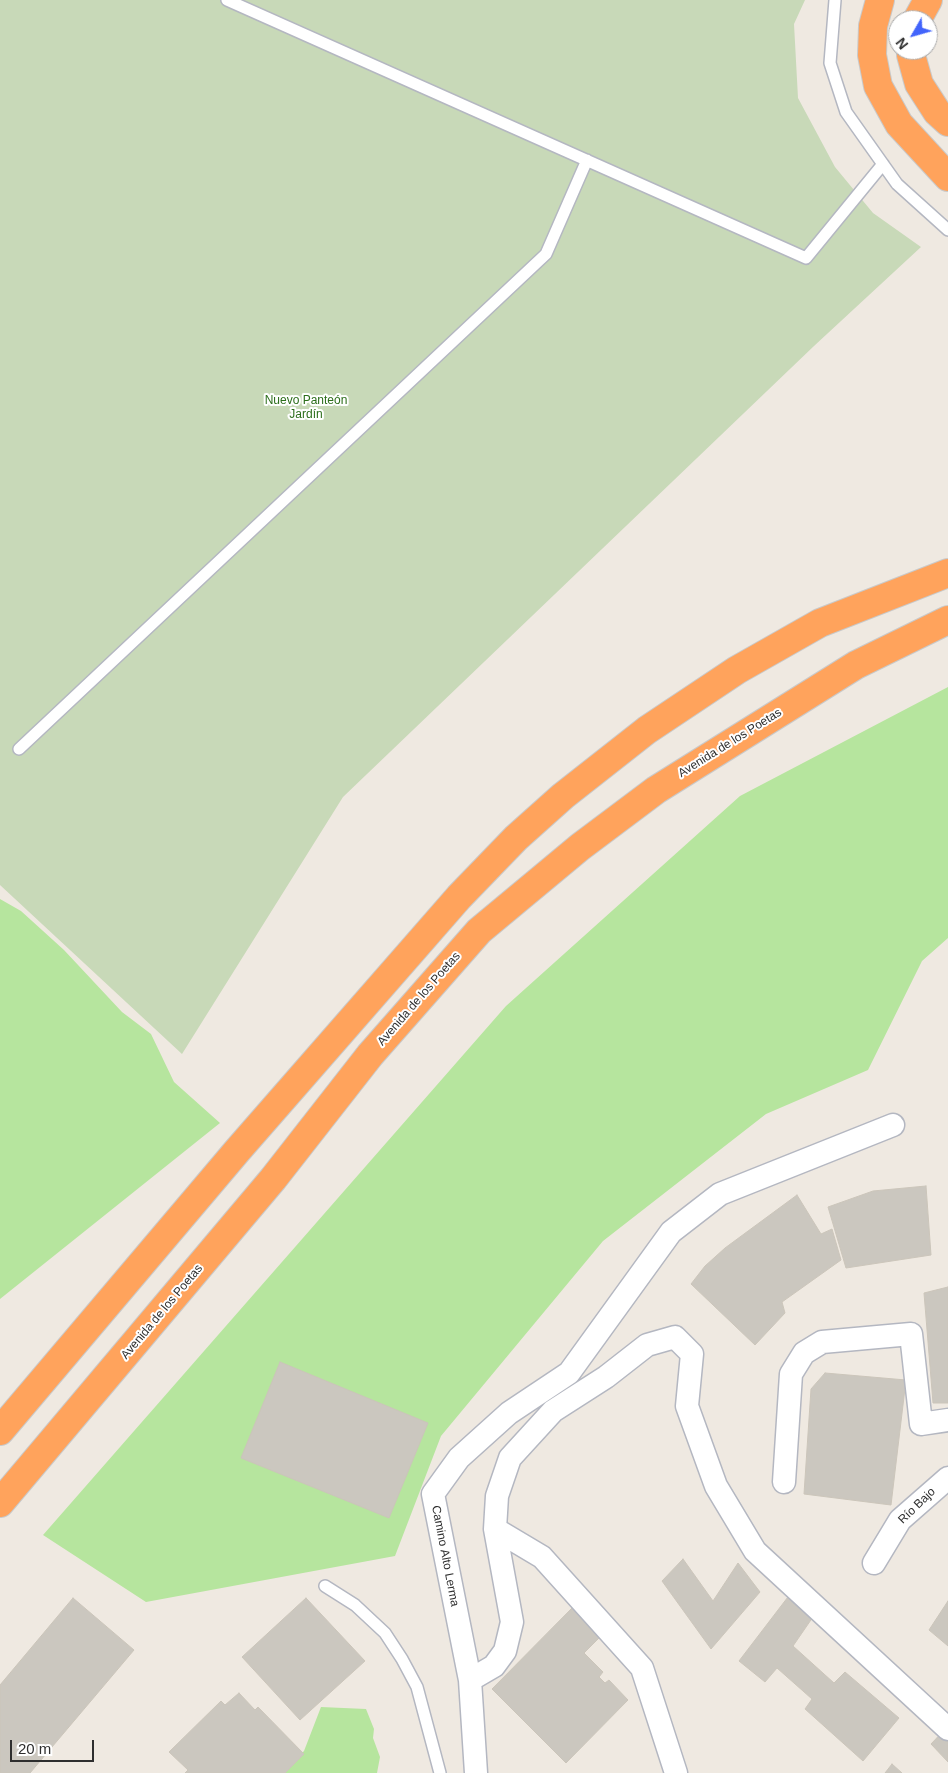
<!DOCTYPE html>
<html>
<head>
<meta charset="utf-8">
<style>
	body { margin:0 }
	#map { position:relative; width:948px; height:1773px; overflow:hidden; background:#efe9e1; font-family:Arial,sans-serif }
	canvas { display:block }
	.north { position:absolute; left:888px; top:10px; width:50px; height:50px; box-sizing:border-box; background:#fff; border:1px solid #ababab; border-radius:50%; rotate:232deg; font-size:14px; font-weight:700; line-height:20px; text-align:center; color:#2e2e2e }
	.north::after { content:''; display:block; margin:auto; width:18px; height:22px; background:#4264fb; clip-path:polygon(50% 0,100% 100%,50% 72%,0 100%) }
	.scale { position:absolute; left:10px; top:1740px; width:84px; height:22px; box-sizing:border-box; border:2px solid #2e2e2e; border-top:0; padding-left:6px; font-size:15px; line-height:18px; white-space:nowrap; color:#2e2e2e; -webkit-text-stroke:4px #fff; paint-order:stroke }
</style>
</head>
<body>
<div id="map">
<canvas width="948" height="1773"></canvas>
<div class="north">N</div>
<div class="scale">20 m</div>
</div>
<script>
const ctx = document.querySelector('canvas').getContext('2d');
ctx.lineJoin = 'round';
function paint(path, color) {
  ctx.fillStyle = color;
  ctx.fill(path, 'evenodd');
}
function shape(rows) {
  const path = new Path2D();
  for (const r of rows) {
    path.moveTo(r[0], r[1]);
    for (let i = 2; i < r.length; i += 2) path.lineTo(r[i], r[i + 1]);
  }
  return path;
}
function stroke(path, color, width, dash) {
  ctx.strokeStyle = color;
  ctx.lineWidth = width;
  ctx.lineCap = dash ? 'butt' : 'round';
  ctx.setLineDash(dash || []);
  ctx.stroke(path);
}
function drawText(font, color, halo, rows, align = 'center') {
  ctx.font = font + ' Arial,sans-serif';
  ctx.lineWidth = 4;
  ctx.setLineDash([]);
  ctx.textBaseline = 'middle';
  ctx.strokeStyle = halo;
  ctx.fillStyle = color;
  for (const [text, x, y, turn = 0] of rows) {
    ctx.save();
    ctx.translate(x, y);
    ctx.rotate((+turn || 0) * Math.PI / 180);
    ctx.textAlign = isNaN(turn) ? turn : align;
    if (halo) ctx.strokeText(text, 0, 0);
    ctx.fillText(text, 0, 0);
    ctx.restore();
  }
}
paint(shape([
	[948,687,948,938,922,961,868,1070,766,1114,603,1241,441,1436,395,1556,146,1602,43,1535,506,1006,740,796],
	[0,899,21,911,64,950,122,1012,151,1034,174,1082,220,1123,0,1299],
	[321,1707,366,1709,374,1729,373,1738,380,1757,377,1773,282,1773,304,1751]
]), '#b6e59e');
paint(shape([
	[0,0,805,0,794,24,798,98,835,167,873,213,921,247,814,346,343,797,182,1054,0,885]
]), '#c8d9b8');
const building = shape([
	[926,1186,931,1255,846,1268,828,1207,873,1191,926,1186],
	[797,1195,821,1234,832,1229,841,1260,782,1302,785,1313,755,1345,691,1284,705,1266,725,1248,797,1195],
	[948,1287,948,1403,933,1403,924,1293,948,1287],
	[280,1362,428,1423,389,1518,241,1458,280,1362],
	[825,1373,906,1380,891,1505,804,1494,811,1389,825,1373],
	[683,1559,713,1601,738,1563,760,1592,711,1649,662,1581,683,1559],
	[791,1593,815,1614,793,1646,834,1683,845,1672,899,1718,863,1761,805,1709,812,1699,777,1668,765,1682,739,1661,791,1593],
	[73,1598,134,1650,30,1773,0,1773,0,1685,73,1598],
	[306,1598,365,1661,300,1720,242,1657,306,1598],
	[948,1601,948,1646,929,1630,948,1601],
	[574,1606,603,1634,584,1653,603,1672,599,1677,605,1683,609,1680,628,1700,566,1763,492,1689,574,1606],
	[239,1693,255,1710,258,1707,304,1754,285,1773,185,1773,188,1770,169,1752,221,1701,225,1705,239,1693],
	[948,1726,948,1762,931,1744,948,1726],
	[892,1764,902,1773,885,1773,892,1764]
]);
paint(building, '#cbc7bf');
stroke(building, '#cbc5ba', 1);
const service = shape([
	[227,0,806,258,883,164],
	[835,0,830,63,846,112,897,184,948,230],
	[19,749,546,254,587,160],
	[325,1586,355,1605,385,1633,402,1659,417,1687,440,1773]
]);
const minor = shape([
	[784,1482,791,1374,804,1353,822,1342,911,1334,921,1424,948,1420],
	[495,1529,542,1557,642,1668,676,1773],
	[874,1563,900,1520,948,1478],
	[470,1680,494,1666,505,1651,512,1622,495,1529,497,1496,510,1458,553,1411,606,1377,647,1345,675,1337,692,1354,687,1406,716,1486,755,1551,948,1729],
	[476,1773,470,1680,433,1494,459,1458,509,1413,569,1373,671,1232,720,1194,893,1125]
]);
const motorway = shape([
	[880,0,873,26,872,55,878,86,899,124,948,177],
	[917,20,928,0],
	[911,50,911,55,919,84,937,112,948,122],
	[0,1431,237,1151,459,897,516,838,563,796,647,730,737,670,820,623,948,573],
	[0,1503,273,1179,370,1055,479,931,580,847,656,790,856,665,948,620]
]);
stroke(service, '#b4b7c1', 14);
stroke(minor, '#b4b7c1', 25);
stroke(motorway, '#c9c9c9', 30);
stroke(service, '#fff', 11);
stroke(minor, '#fff', 22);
stroke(motorway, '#ffa35c', 28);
drawText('12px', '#2c6e1b', '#fff', [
	["Nuevo Panteón",306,401],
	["Jardín",306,415]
]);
drawText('12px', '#2e2e2e', '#fff', [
	["Avenida de los Poetas",730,743,-32],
	["Avenida de los Poetas",419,999,-49],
	["Avenida de los Poetas",162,1312,-50],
	["Río Bajo",917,1506,-44],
	["Camino Alto Lerma",445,1556,79]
]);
</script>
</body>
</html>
